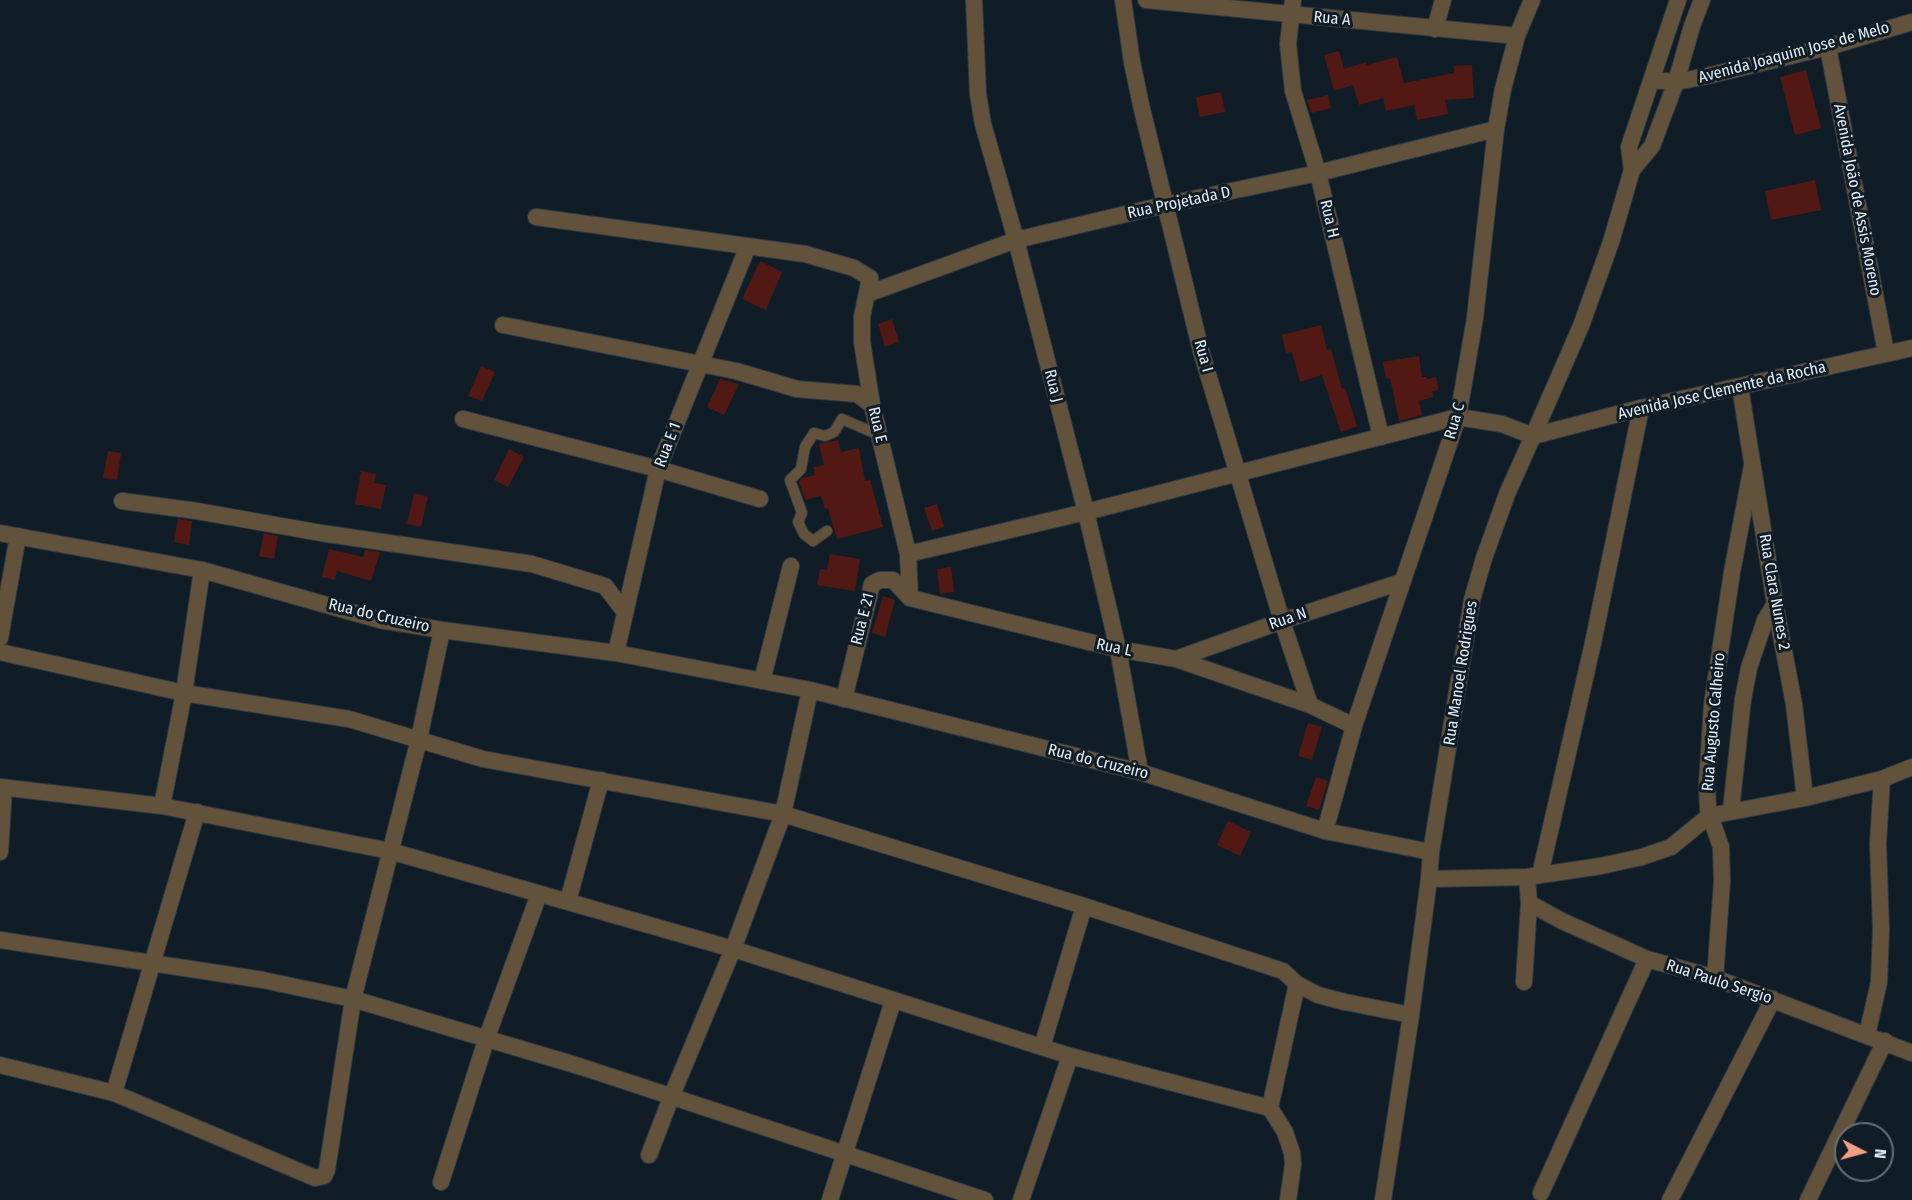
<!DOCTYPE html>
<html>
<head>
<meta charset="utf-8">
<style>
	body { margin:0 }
	#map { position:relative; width:1912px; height:1200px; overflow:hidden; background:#101d27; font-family:"Fira Sans Condensed",sans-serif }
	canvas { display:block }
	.north { position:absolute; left:1834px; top:1122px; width:60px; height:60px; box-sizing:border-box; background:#101d27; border:2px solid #647079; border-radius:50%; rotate:96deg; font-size:16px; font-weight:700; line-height:24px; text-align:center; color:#e3ecf3 }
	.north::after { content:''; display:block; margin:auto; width:21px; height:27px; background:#f39f85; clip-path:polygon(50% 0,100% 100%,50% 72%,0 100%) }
</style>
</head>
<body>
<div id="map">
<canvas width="1912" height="1200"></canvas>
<div class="north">N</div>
</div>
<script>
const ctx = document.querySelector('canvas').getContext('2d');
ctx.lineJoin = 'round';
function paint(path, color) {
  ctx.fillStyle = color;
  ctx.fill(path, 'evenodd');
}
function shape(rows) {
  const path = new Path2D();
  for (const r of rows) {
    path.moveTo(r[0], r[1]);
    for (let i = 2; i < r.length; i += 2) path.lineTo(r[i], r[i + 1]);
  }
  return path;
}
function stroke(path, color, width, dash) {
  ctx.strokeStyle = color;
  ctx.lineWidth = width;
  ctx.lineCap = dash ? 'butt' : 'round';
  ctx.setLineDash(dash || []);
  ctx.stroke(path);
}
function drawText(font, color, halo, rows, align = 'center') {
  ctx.font = font + ' "Fira Sans Condensed",sans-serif';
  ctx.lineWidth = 6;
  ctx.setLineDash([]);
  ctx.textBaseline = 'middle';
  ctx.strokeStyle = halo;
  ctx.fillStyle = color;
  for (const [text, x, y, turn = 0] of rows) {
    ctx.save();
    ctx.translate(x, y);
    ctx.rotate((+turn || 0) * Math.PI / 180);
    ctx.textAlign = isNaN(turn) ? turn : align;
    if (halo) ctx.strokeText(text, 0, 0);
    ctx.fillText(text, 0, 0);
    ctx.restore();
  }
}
paint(shape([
	[1339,51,1344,69,1366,62,1367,65,1397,57,1404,83,1454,73,1454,66,1472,65,1474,98,1445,100,1448,114,1417,120,1414,105,1386,111,1383,98,1359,105,1353,85,1334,91,1324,55],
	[1806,70,1821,128,1795,135,1780,77],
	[1221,92,1225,112,1200,117,1196,97],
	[1328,95,1331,108,1311,113,1307,100],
	[1815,180,1821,210,1771,220,1765,191],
	[760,261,782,272,766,310,742,299],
	[892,319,899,342,885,347,878,324],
	[1321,325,1327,350,1331,349,1342,389,1345,388,1357,426,1341,432,1322,375,1300,382,1292,352,1286,353,1282,335],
	[1419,356,1422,377,1426,377,1427,379,1436,377,1439,390,1432,391,1433,397,1419,401,1422,415,1399,421,1390,378,1386,379,1383,362],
	[481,366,495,372,482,401,468,396],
	[720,379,739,384,724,415,707,407],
	[838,440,841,452,859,448,865,481,870,480,883,527,837,539,828,508,825,509,821,496,805,500,799,482,802,478,815,475,813,467,824,465,819,444],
	[509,449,524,457,508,487,494,480],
	[108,451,121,453,117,480,103,478],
	[361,471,376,474,374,483,386,485,381,509,355,504],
	[414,493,428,497,421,527,407,524],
	[937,504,944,527,932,531,924,508],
	[178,519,192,521,189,545,174,542],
	[264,533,278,536,274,559,259,556],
	[329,549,363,557,365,550,380,552,371,581,337,571,335,580,322,577],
	[830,554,860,559,855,591,817,585,820,569,827,570],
	[951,567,954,592,940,594,937,569],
	[883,596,895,600,885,637,872,633],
	[1308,723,1322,727,1312,760,1298,756],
	[1316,777,1328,781,1319,810,1306,806],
	[1228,821,1251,832,1240,856,1217,845]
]), '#521814');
const service = shape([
	[827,531,813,541,804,534,798,522,802,513,790,480,801,469,805,447,814,433,825,436,834,432,842,419,879,435]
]);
const minor = shape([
	[974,0,978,94,983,124,1016,240,1086,512,1118,649,1140,772],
	[1123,0,1132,62,1141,105,1201,351,1282,621,1310,705],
	[1146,0,1517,36],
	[1293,0,1288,44,1293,91,1318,173,1381,437],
	[1435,29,1443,0],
	[1828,47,1886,353],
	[1652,80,1676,82,1707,76,1828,47,1912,22],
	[1632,170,1652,146,1676,82,1692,26,1702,0],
	[536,217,805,254,854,268,870,278,862,317,862,342,872,405,908,554,910,598],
	[867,294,1016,240,1164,205,1318,173,1496,129],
	[503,325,736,371,797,389,857,394,872,405],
	[1740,387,1775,604,1794,704,1805,798],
	[463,419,658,469,760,499],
	[122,501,197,511,321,533,532,564,605,586,625,612],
	[0,533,202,570,380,620,442,630,616,653,810,690,1140,772,1325,831,1431,852],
	[908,554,1086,512,1458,417,1502,424,1533,436,1581,326,1611,242,1632,170,1629,147,1678,0],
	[910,598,1118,649,1176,659,1310,705,1354,726],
	[0,638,18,536],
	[0,652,184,693,349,719,483,759,783,814,1084,906,1283,971,1297,984,1318,995,1345,1002,1411,1015],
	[616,653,658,469,748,246],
	[1176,659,1282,621,1401,582],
	[762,681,791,566],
	[844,699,872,584,880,580,893,580,910,598],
	[0,787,162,806,390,851,733,949,1070,1056,1270,1108],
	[162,806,184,693,202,570],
	[1731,810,1743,699,1749,668,1765,620,1775,604],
	[1325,831,1354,726,1458,417,1475,318,1496,129,1503,89,1517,36,1532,0],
	[0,852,4,788],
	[1540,875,1593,643,1641,408],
	[1429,879,1527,877,1601,866,1642,857,1671,847,1709,816,1805,798,1882,779,1912,767],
	[568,901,601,780],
	[1529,903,1562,921,1647,959,1715,978,1912,1053],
	[0,940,263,980,353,999,582,1067,985,1200],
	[1715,978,1722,882,1721,847,1708,810,1707,784,1712,705,1732,572,1752,466],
	[1524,982,1529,903,1527,877],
	[1867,1035,1879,982,1881,930,1878,843,1882,779],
	[1042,1047,1084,906],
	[0,1065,114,1093,315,1178,324,1176,327,1170,353,999,419,739,442,630],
	[114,1093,197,812],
	[649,1155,672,1095,733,949,783,814,810,690],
	[441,1182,487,1037,539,894],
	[1541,1193,1647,959],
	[830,1200,893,1001],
	[1021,1200,1070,1056],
	[1288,1200,1293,1164,1292,1153,1285,1132,1270,1108,1297,984],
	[1670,1200,1773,999],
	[1808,1200,1885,1041]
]);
const tertiary = shape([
	[1383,1200,1411,1015,1429,879,1431,852,1472,600,1484,558,1507,494,1533,436,1641,408,1912,348]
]);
stroke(service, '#2e3a44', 12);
stroke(minor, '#2e3a44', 18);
stroke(tertiary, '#2e3a44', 18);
stroke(service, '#62523c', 10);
stroke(minor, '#62523c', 16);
stroke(tertiary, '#62523c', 16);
drawText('16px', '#e3ecf3', '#101d27', [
	["Rua A",1332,19,5],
	["Avenida Joaquim Jose de Melo",1794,53,-15],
	["Avenida João de Assis Moreno",1857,200,79],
	["Rua Projetada D",1179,203,-12],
	["Rua H",1329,219,77],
	["Rua I",1203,356,74],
	["Rua J",1053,386,76],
	["Avenida Jose Clemente da Rocha",1722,391,-13],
	["Rua C",1455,421,-74],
	["Rua E",877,425,77],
	["Rua E 1",668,445,-69],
	["Rua Clara Nunes 2",1774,592,80],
	["Rua do Cruzeiro",379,616,13],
	["Rua E 21",863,619,-76],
	["Rua N",1288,619,-19],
	["Rua L",1114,648,12],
	["Rua Manoel Rodrigues",1461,673,-81],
	["Rua Augusto Calheiro",1714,722,-85],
	["Rua do Cruzeiro",1098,762,14],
	["Rua Paulo Sergio",1719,982,18]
]);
</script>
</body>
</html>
